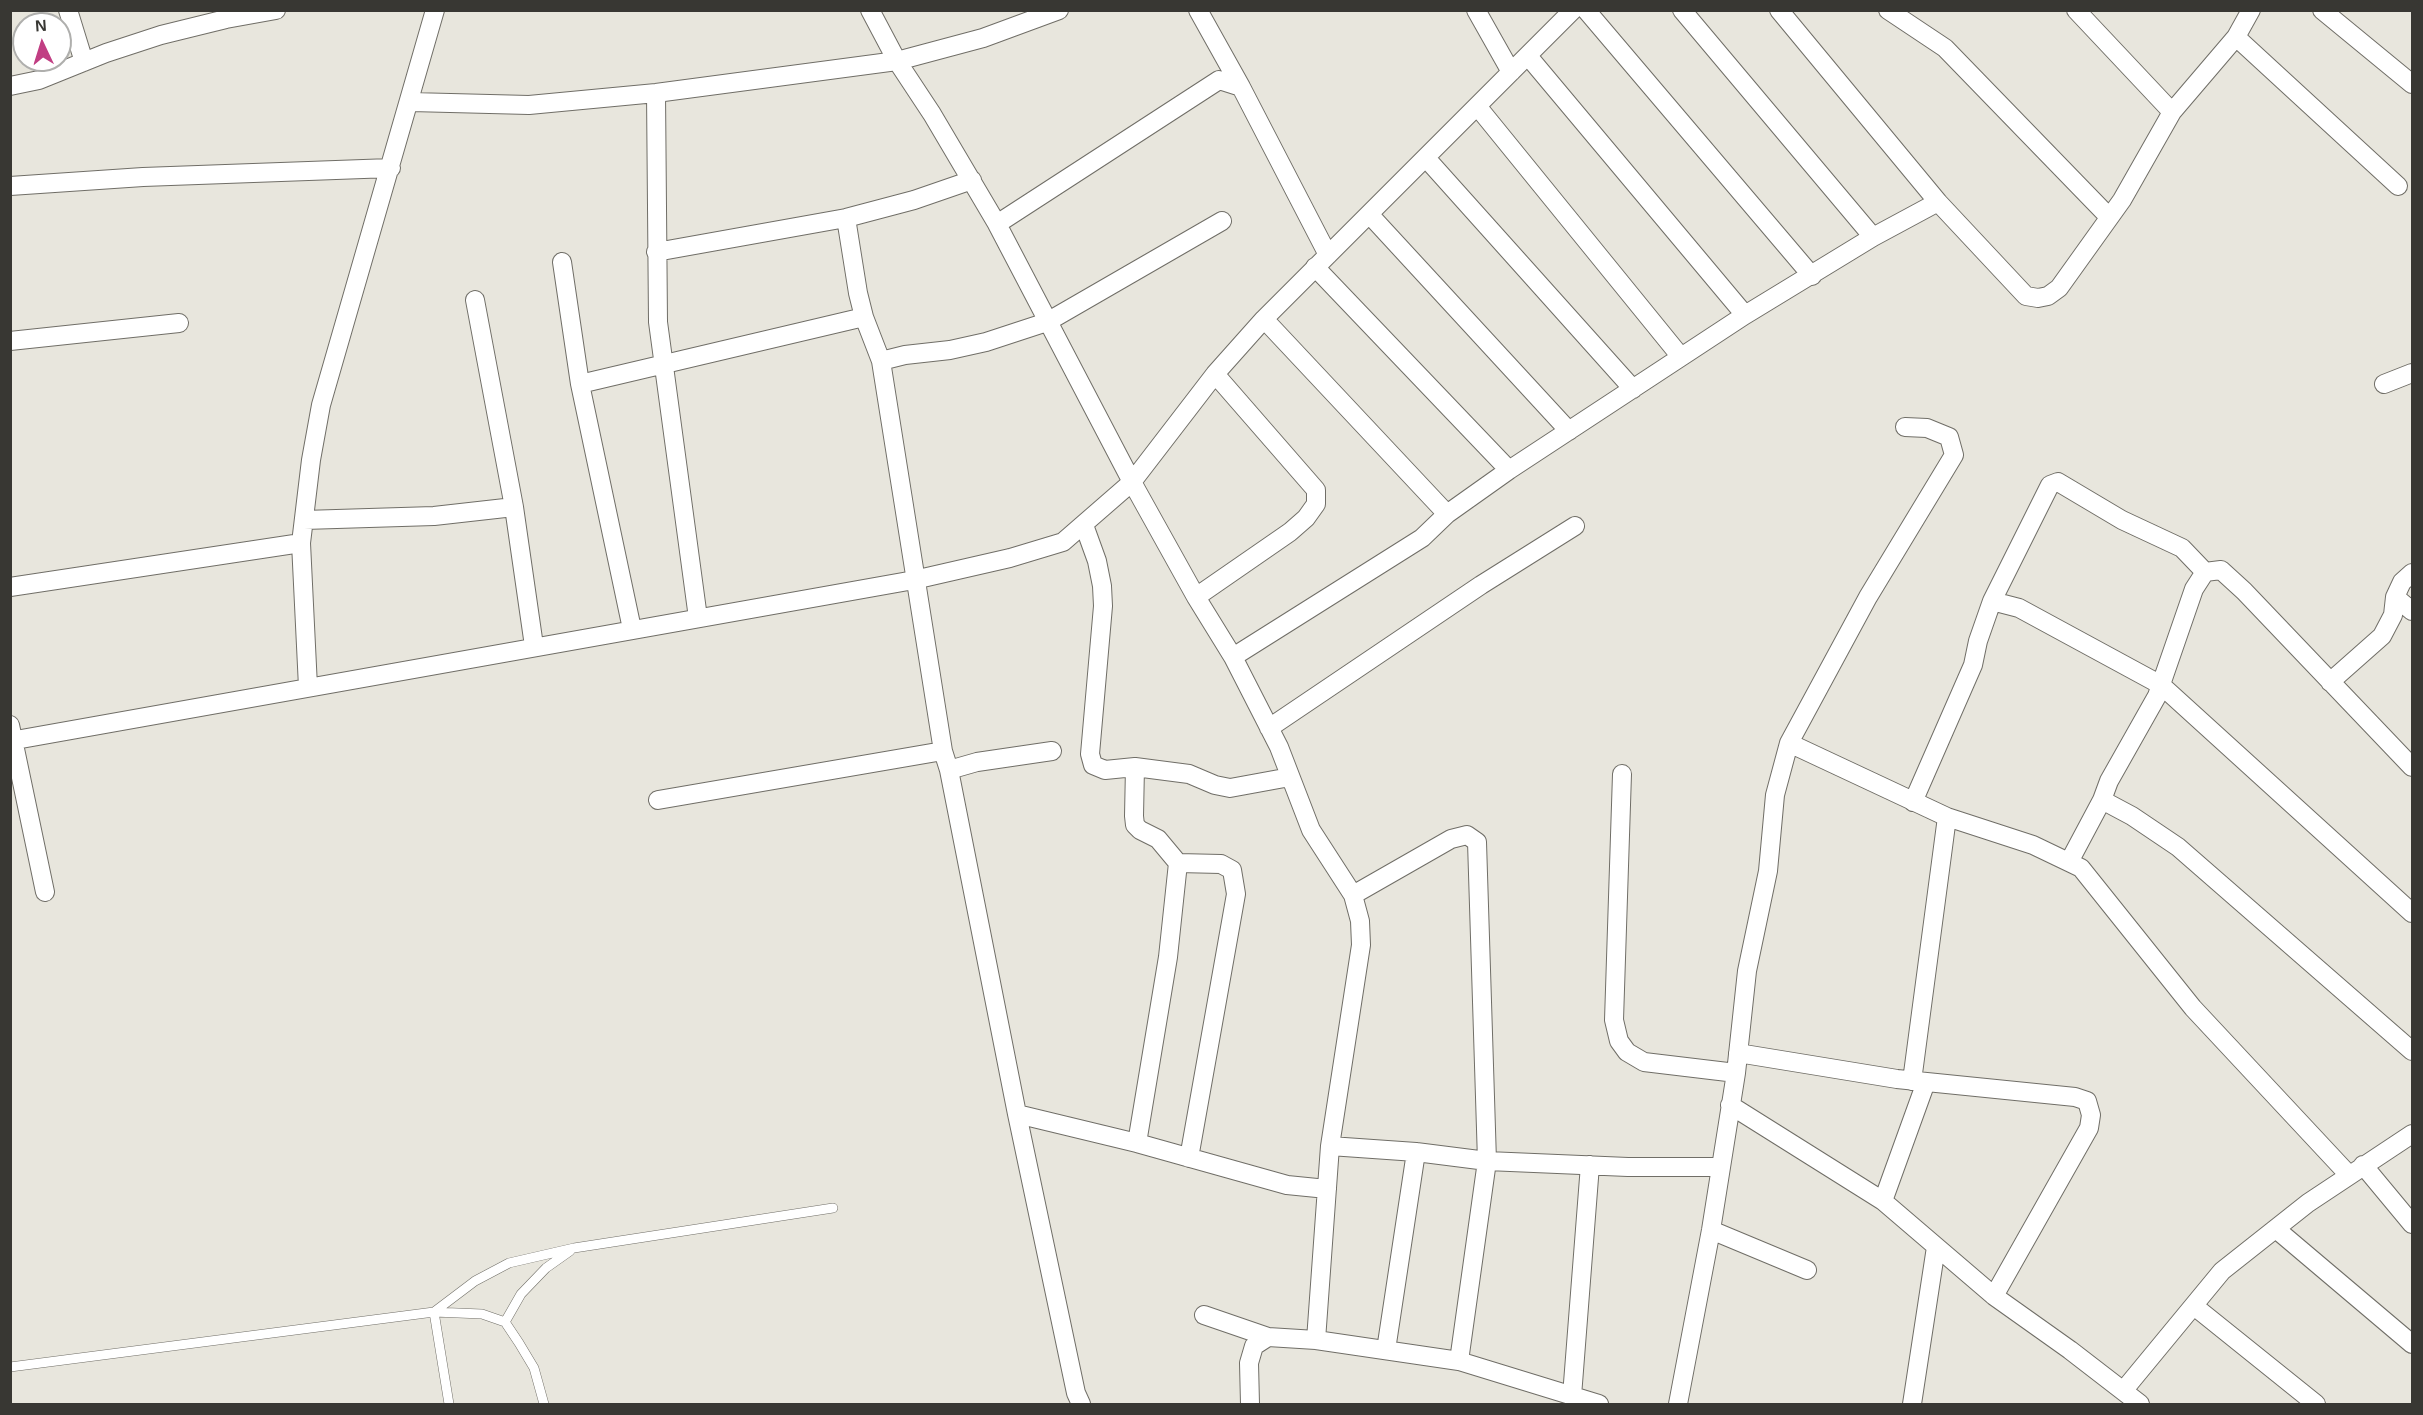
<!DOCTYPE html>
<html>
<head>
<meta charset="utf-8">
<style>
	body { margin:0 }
	#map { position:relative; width:2423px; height:1415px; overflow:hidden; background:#e8e6dd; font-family:Arial,sans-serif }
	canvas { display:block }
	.frame { position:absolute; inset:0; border:12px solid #383733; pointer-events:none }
	.north { position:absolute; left:12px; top:12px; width:60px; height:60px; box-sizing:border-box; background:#fff; border:2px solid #afafad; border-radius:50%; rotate:356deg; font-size:16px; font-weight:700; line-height:24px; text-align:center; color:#383733 }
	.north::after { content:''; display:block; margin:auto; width:21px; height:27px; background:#c13e83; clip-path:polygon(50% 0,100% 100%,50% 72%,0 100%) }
</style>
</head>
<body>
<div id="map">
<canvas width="2423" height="1415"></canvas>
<div class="frame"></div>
<div class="north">N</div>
</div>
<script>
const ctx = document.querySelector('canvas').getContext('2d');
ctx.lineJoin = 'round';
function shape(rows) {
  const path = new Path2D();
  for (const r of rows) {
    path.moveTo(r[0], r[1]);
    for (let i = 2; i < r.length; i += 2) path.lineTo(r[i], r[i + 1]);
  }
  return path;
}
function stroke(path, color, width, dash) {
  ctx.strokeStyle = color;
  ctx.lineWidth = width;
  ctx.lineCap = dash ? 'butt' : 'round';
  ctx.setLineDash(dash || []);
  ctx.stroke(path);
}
const service = shape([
	[434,1312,475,1281,509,1263,574,1248,833,1208],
	[434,1312,449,1404],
	[505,1322,521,1294,546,1268,570,1251],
	[10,1367,434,1312,482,1314,505,1322,519,1343,534,1368,544,1404]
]);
const minor = shape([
	[68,10,84,62],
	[870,10,897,61,932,114,997,224,1132,482,1196,597,1233,657,1279,747,1311,830,1353,895,1360,921,1361,945,1330,1146,1316,1340],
	[1198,10,1241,87],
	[1476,10,1511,72],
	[1586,10,1812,276],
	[1682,10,1873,237],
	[1779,10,1938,202],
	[1888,10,1945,48,2109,217],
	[2076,10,2172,112],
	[2322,10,2412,84],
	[2236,37,2398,186],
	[1528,56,1745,315],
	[10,86,39,80,106,53,161,35,226,19,276,10],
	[656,93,658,322,698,618],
	[411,102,529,105,656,93,897,61,983,38,1059,10],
	[1477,106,1681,357],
	[1426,158,1633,389],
	[10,186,143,177,391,168],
	[1369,214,1569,431],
	[846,218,858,293,864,317,881,361,905,355,950,350,986,342,1047,322,1222,221],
	[997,224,1219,80,1241,87,1328,255],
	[656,252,846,218,914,200,972,180],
	[562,262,580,384,632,629],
	[1315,267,1509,470],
	[475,300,514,507,534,646],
	[1264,319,1447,514],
	[10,341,179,323],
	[881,361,943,751,949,770,1017,1114,1076,1393,1081,1404],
	[580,384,864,317],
	[2384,384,2412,373],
	[304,520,434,516,514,507],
	[1084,525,1097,561,1102,586,1103,606,1090,754,1093,765,1105,770,1135,767],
	[301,543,308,687],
	[10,587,301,543,311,460,321,405,435,10],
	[1196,597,1290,532,1306,518,1316,504,1316,490,1215,374],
	[2395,597,2412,611],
	[1992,601,2050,485,2058,482,2122,520,2182,548,2205,572],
	[1233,657,1422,538,1447,514,1509,470,1745,315,1873,237,1938,202,2026,296,2038,298,2048,296,2059,288,2122,200,2172,112,2236,37,2251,10],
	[2330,682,2382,636,2393,615,2395,597,2402,582,2412,573],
	[10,725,45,892],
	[1269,728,1481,585,1575,526],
	[10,741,914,580,1010,558,1063,542,1132,482,1215,374,1264,319,1573,10],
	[1789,743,1947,817,2033,845,2081,868,2193,1008,2348,1174],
	[949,770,977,762,1052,751],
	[1622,774,1614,1020,1619,1041,1627,1052,1644,1062,1736,1073],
	[658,800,943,751],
	[2102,800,2132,816,2178,847,2412,1051],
	[1913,802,1973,665,1978,641,1992,601,2019,608,2161,685,2412,913],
	[2069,862,2102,800,2109,781,2157,696,2194,589,2205,572,2221,570,2244,591,2412,767],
	[1178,863,1221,864,1232,870,1236,894,1189,1158],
	[1353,895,1451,839,1467,835,1477,842,1487,1161,1459,1361],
	[1738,1053,1897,1079,2075,1097,2087,1101,2091,1115,2089,1128,1994,1296],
	[1912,1081,1947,817],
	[1730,1105,1883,1201,1994,1296,2070,1350,2140,1404],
	[1017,1114,1137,1143,1287,1185,1327,1189],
	[1137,1143,1168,957,1178,863,1158,839,1140,830,1135,825,1134,816,1135,767,1189,774,1215,785,1230,788,1290,777],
	[1330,1146,1416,1152,1487,1161,1628,1167,1721,1167],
	[2363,1165,2412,1224],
	[1883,1201,1926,1082],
	[2276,1229,2412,1344],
	[1711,1230,1807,1270],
	[2194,1306,2316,1404],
	[1204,1315,1268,1337],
	[1386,1350,1416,1152],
	[2123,1391,2222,1271,2308,1203,2412,1134],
	[1572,1396,1590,1165],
	[1250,1404,1249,1363,1254,1346,1268,1337,1316,1340,1459,1361,1599,1404],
	[1678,1404,1711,1230,1736,1073,1747,971,1768,871,1775,795,1789,743,1868,597,1954,455,1949,437,1927,428,1905,427],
	[1912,1404,1936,1247]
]);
stroke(service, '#706e67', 10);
stroke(minor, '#706e67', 20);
stroke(service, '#fff', 9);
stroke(minor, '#fff', 18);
</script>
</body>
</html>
